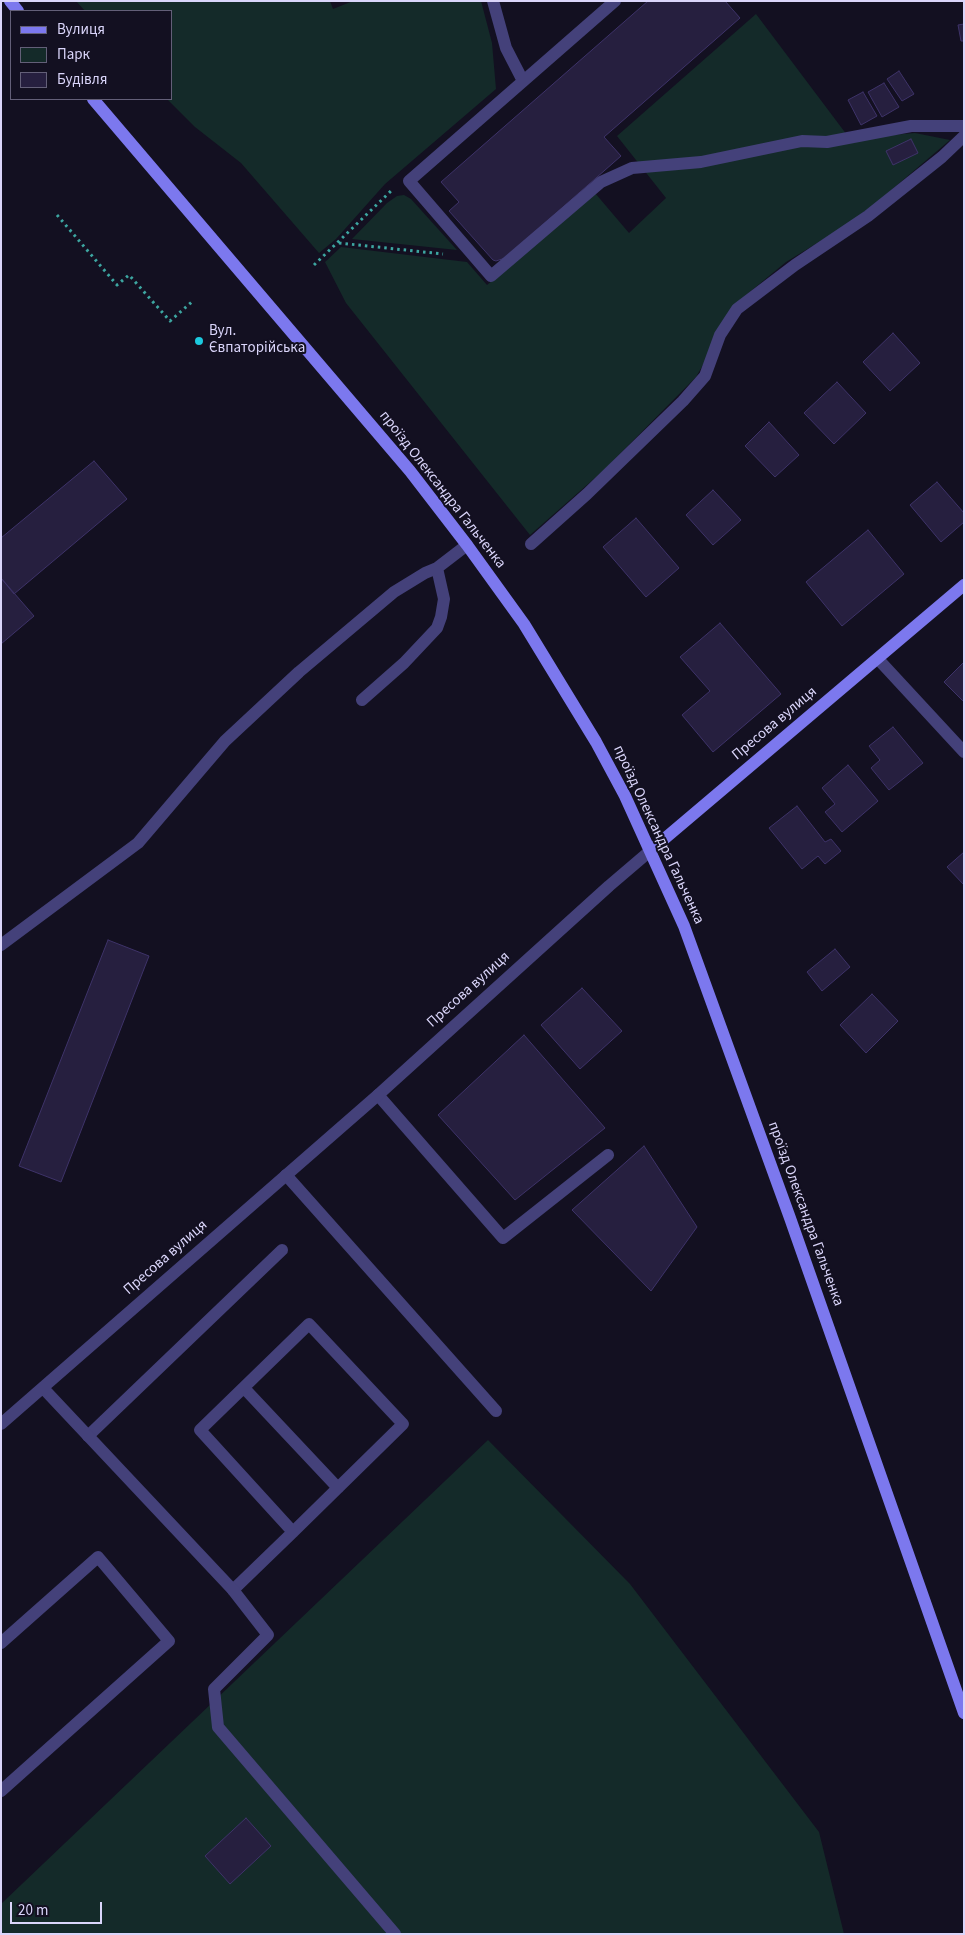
<!DOCTYPE html>
<html>
<head>
<meta charset="utf-8">
<style>
	body { margin:0 }
	#map { position:relative; width:965px; height:1935px; overflow:hidden; background:#131021; font-family:"Source Sans 3",sans-serif }
	canvas { display:block }
	.frame { position:absolute; inset:0; border:2px solid #dad5fa; pointer-events:none }
	.legend { position:absolute; left:10px; top:10px; width:162px; height:90px; box-sizing:border-box; background:#131021; border:1px solid #635f78; margin:0; padding:6px 9px; list-style:none; font-size:15px; color:#dad5fa }
	.legend li { display:flex; align-items:center; gap:10px; height:25px }
	.legend b { width:25px; border:1px solid #635f78 }
	.scale { position:absolute; left:10px; top:1902px; width:92px; height:22px; box-sizing:border-box; border:2px solid #dad5fa; border-top:0; padding-left:6px; font-size:15px; line-height:18px; white-space:nowrap; color:#dad5fa; -webkit-text-stroke:4px #131021; paint-order:stroke }
</style>
</head>
<body>
<div id="map">
<canvas width="965" height="1935"></canvas>
<div class="frame"></div>
<ul class="legend">
<li><b style="height:6px;background:#7c78ee"></b>Вулиця</li>
<li><b style="height:14px;background:#142a29"></b>Парк</li>
<li><b style="height:14px;background:#261f3f"></b>Будівля</li>
</ul>
<div class="scale">20 m</div>
</div>
<script>
const ctx = document.querySelector('canvas').getContext('2d');
ctx.lineJoin = 'round';
function paint(path, color) {
  ctx.fillStyle = color;
  ctx.fill(path, 'evenodd');
}
function shape(rows) {
  const path = new Path2D();
  for (const r of rows) {
    path.moveTo(r[0], r[1]);
    for (let i = 2; i < r.length; i += 2) path.lineTo(r[i], r[i + 1]);
  }
  return path;
}
function stroke(path, color, width, dash) {
  ctx.strokeStyle = color;
  ctx.lineWidth = width;
  ctx.lineCap = dash ? 'butt' : 'round';
  ctx.setLineDash(dash || []);
  ctx.stroke(path);
}
function drawText(font, color, halo, rows, align = 'center') {
  ctx.font = font + ' "Source Sans 3",sans-serif';
  ctx.lineWidth = 4;
  ctx.setLineDash([]);
  ctx.textBaseline = 'middle';
  ctx.strokeStyle = halo;
  ctx.fillStyle = color;
  for (const [text, x, y, turn = 0] of rows) {
    ctx.save();
    ctx.translate(x, y);
    ctx.rotate((+turn || 0) * Math.PI / 180);
    ctx.textAlign = isNaN(turn) ? turn : align;
    if (halo) ctx.strokeText(text, 0, 0);
    ctx.fillText(text, 0, 0);
    ctx.restore();
  }
}
paint(shape([
	[76,1,330,1,333,9,353,1,481,1,492,43,496,89,385,184,336,239,319,253,241,163,195,127,167,99,171,99,171,11,85,11],
	[756,14,853,143,869,137,915,133,950,140,876,203,845,226,786,262,740,300,696,377,604,470,530,535,346,303,325,262,341,247,467,262,487,285,595,193,629,233,666,198,617,136],
	[404,195,411,199,457,250,352,239,387,203,397,196],
	[488,1440,630,1584,819,1832,844,1934,1,1934,1,1904]
]), '#142a29');
const building = shape([
	[648,1,725,1,740,18,604,137,621,156,505,258,496,261,493,260,449,211,459,202,441,182,648,1],
	[964,24,964,41,961,41,958,25,964,24],
	[899,71,914,94,902,101,887,79,899,71],
	[884,83,899,107,882,117,868,92,884,83],
	[863,92,877,116,861,125,848,100,863,92],
	[911,139,918,153,893,165,886,151,911,139],
	[893,333,920,363,890,391,863,362,893,333],
	[837,382,866,413,834,444,804,413,837,382],
	[769,422,799,455,775,477,745,446,769,422],
	[94,461,127,499,14,594,1,578,1,538,94,461],
	[937,482,964,513,964,522,941,542,910,505,937,482],
	[713,490,741,520,713,545,686,515,713,490],
	[636,518,679,568,646,597,603,547,636,518],
	[868,530,904,574,842,626,806,582,868,530],
	[1,578,34,616,1,644,1,578],
	[720,623,781,694,713,752,682,715,710,691,680,657,720,623],
	[964,662,964,702,944,682,964,662],
	[893,727,923,763,889,790,871,768,880,760,869,746,893,727],
	[848,765,878,801,842,832,825,812,835,804,822,788,848,765],
	[797,806,825,842,831,839,841,851,825,864,818,856,802,869,769,828,797,806],
	[964,852,964,885,947,867,964,852],
	[108,940,149,956,61,1182,19,1166,108,940],
	[835,949,850,967,822,991,807,972,835,949],
	[582,988,622,1031,580,1069,541,1025,582,988],
	[872,994,898,1021,866,1053,840,1025,872,994],
	[524,1035,605,1128,515,1200,438,1115,524,1035],
	[644,1146,697,1227,651,1291,572,1210,644,1146],
	[246,1818,271,1846,230,1884,205,1856,246,1818]
]);
paint(building, '#261f3f');
stroke(building, '#3e3369', 1);
stroke(shape([
	[57,215,117,285,129,275,170,321,194,300],
	[339,243,443,254],
	[314,265,391,191]
]), '#3da6a1', 3, [2.5, 4]);
stroke(shape([
	[493,1,506,48,523,81],
	[615,1,409,181,491,276,601,182,632,168,701,162,802,141,827,142,911,126,964,126],
	[531,544,587,494,683,401,705,376,720,335,737,309,795,265,868,216,942,157,964,136],
	[878,659,964,752],
	[362,700,404,663,437,628,441,617,444,599,437,568,467,545],
	[1,945,138,843,225,741,299,672,394,592,425,573,437,568],
	[378,1095,503,1238,608,1155],
	[286,1175,496,1411],
	[244,1388,338,1488],
	[88,1436,282,1250],
	[233,1590,293,1532,403,1424,309,1324,200,1430,293,1532],
	[1,1643,98,1557,169,1641,1,1791]
]), '#44417a', 12);
stroke(shape([
	[43,1388,233,1590,268,1635,214,1689,218,1727,395,1934],
	[1,1424,378,1095,609,886,650,851]
]), '#44417a', 12);
stroke(shape([
	[10,1,18,11],
	[93,99,410,471,467,545,524,624,596,742,625,796,684,926,790,1218,964,1713],
	[650,851,964,585]
]), '#7c78ee', 12);
for (const [x, y, r, color] of [
	[199,341,5,"#1ccadf"]
]) {
  const dot = new Path2D();
  dot.arc(x, y, r, 0, 2 * Math.PI);
  ctx.fillStyle = color;
  ctx.fill(dot);
  stroke(dot, '#131021', 2);
}
drawText('15px', '#dad5fa', '#131021', [
	["Вул.",209,332],
	["Євпаторійська",209,349]
], 'left');
drawText('15px', '#dad5fa', '#131021', [
	["проїзд Олександра Гальченка",442,490,52],
	["Пресова вулиця",775,724,-40],
	["проїзд Олександра Гальченка",658,835,65],
	["Пресова вулиця",469,990,-42],
	["проїзд Олександра Гальченка",805,1214,70],
	["Пресова вулиця",166,1258,-41]
]);
</script>
</body>
</html>
